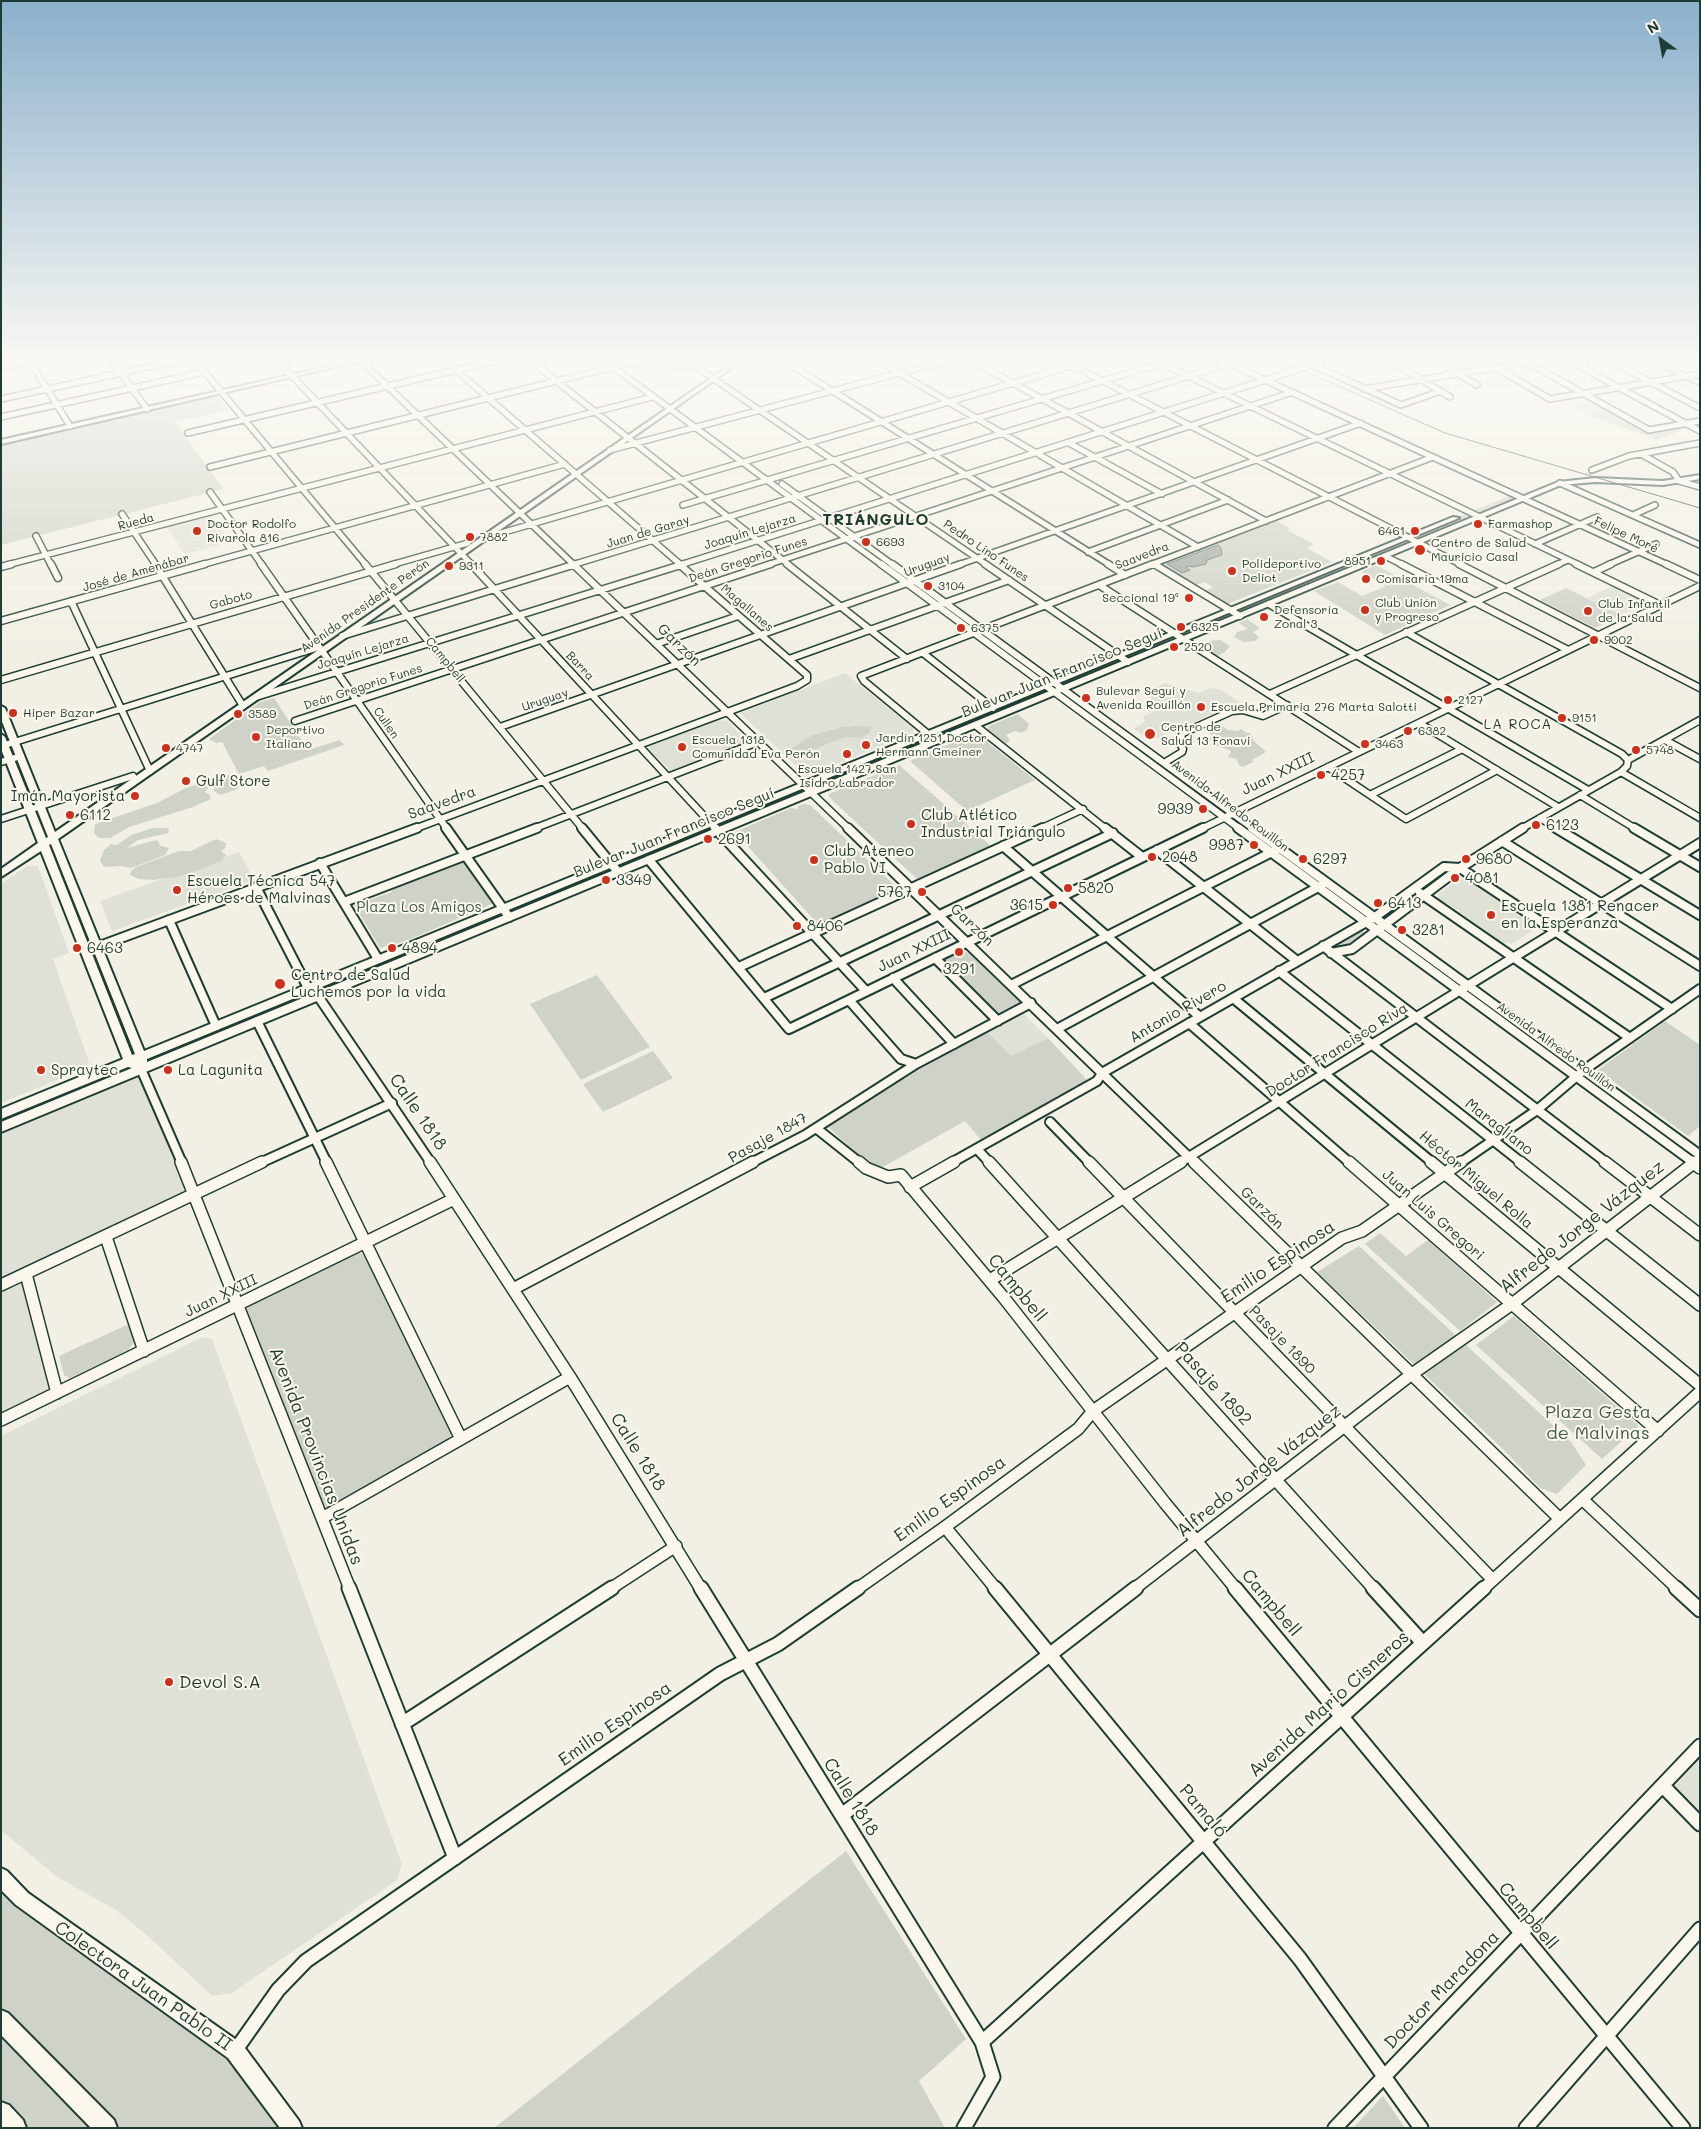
<!DOCTYPE html>
<html>
<head>
<meta charset="utf-8">
<style>
	body { margin:0 }
	#map { position:relative; width:1701px; height:2129px; overflow:hidden; background:#f2f0e5; font-family:Mali,sans-serif }
	canvas { display:block }
	.frame { position:absolute; inset:0; border:2px solid #1f3d34; pointer-events:none }
	.north { position:absolute; left:1636px; top:15px; width:50px; height:50px; -webkit-text-stroke:4px #fbf7ec; paint-order:stroke; rotate:328deg; font-size:14px; font-weight:700; line-height:20px; text-align:center; color:#1f3d34 }
	.north::after { content:''; display:block; margin:auto; width:18px; height:22px; background:#1f3d34; clip-path:polygon(50% 0,100% 100%,50% 72%,0 100%) }
</style>
</head>
<body>
<div id="map">
<canvas width="1701" height="2129"></canvas>
<div class="frame"></div>
<div class="north">N</div>
</div>
<script>
const ctx = document.querySelector('canvas').getContext('2d');
ctx.lineJoin = 'round';
function paint(path, color) {
  ctx.fillStyle = color;
  ctx.fill(path, 'evenodd');
}
function shape(rows) {
  const path = new Path2D();
  for (const r of rows) {
    path.moveTo(r[0], r[1]);
    for (let i = 2; i < r.length; i += 2) path.lineTo(r[i], r[i + 1]);
  }
  return path;
}
function stroke(path, color, width, dash) {
  ctx.strokeStyle = color;
  ctx.lineWidth = width;
  ctx.lineCap = dash ? 'butt' : 'round';
  ctx.setLineDash(dash || []);
  ctx.stroke(path);
}
function drawText(font, color, halo, rows, align = 'center') {
  ctx.font = font + ' Mali,sans-serif';
  ctx.lineWidth = 4;
  ctx.setLineDash([]);
  ctx.textBaseline = 'middle';
  ctx.strokeStyle = halo;
  ctx.fillStyle = color;
  for (const [text, x, y, turn = 0] of rows) {
    ctx.save();
    ctx.translate(x, y);
    ctx.rotate((+turn || 0) * Math.PI / 180);
    ctx.textAlign = isNaN(turn) ? turn : align;
    if (halo) ctx.strokeText(text, 0, 0);
    ctx.fillText(text, 0, 0);
    ctx.restore();
  }
}
paint(shape([
	[682,363,691,369,645,379,638,374],
	[1596,403,1610,411,1589,415,1568,407],
	[212,515,231,542,185,554,167,527],
	[1612,586,1646,603,1621,615,1587,598],
	[845,673,914,729,913,733,807,776,740,713],
	[1165,683,1199,693,1210,688,1221,690,1240,702,1151,741,1133,728,1145,722,1143,716,1155,711,1148,691],
	[718,720,727,721,748,742,671,771,648,749,650,746],
	[239,852,254,880,112,931,100,901],
	[27,866,38,866,69,953,53,959,89,1062,84,1069,1,1103,1,884],
	[1460,878,1466,879,1534,926,1530,929,1532,931,1511,944,1508,942,1503,945,1494,939,1496,938,1447,903,1444,904,1439,900,1438,894],
	[1023,1013,1048,1038,1011,1057,987,1032],
	[141,1069,195,1194,27,1274,57,1393,1,1420,1,1127],
	[203,1337,212,1339,402,1864,397,1880,232,1993,212,1996,149,1937,116,1910,57,1877,1,1830,1,1436],
	[1700,1759,1700,1811,1675,1786]
]), '#e0e1d6');
paint(shape([
	[649,361,660,369,638,374,629,367],
	[218,396,228,410,175,422,223,489,1,545,1,445],
	[1610,411,1649,433,1685,426,1688,428,1657,440,1589,415],
	[1514,494,1523,498,1,1127,1,1114],
	[1277,521,1290,528,1287,530,1314,544,1307,548,1332,562,1225,605,1203,592,1213,587,1204,582,1193,586,1162,567,1163,564],
	[1376,565,1450,605,1385,635,1314,591,1338,582,1362,596,1386,586,1361,572],
	[1566,588,1598,604,1621,615,1595,628,1540,600],
	[1247,619,1260,628,1253,632,1259,637,1255,641,1244,642,1234,637,1237,632,1247,629,1239,623],
	[1220,640,1230,646,1225,652,1217,656,1205,648,1210,641],
	[274,698,308,750,340,740,344,745,268,771,264,766,239,774,222,742,216,743,209,739,260,702],
	[1018,714,1029,724,1027,730,1021,733,1015,731,1006,735,1010,740,1006,744,987,730,989,726],
	[1218,723,1228,730,1237,731,1241,729,1247,733,1249,732,1254,741,1266,752,1252,760,1254,762,1242,767,1238,764,1237,759,1228,757,1231,752,1229,750,1217,746,1209,738,1213,736,1204,729],
	[859,726,872,727,869,733,861,738,847,737,831,742,808,753,795,755,789,750,813,735,843,727],
	[972,734,980,736,1035,780,967,811,910,761],
	[899,765,930,792,991,846,917,879,829,797,829,794],
	[232,774,243,776,238,789,220,795,214,791,214,785,209,787,205,792,210,795,211,799,190,808,129,827,110,838,99,838,94,833,95,824,157,803,186,788],
	[804,804,810,805,895,886,893,891,824,924,816,922,735,832,791,808,798,809,798,806],
	[153,828,169,828,168,833,138,840,127,848,157,840,161,846,169,848,165,855,131,868,120,866,104,867,100,860,104,850,111,844,117,845,131,835],
	[216,839,226,843,225,848,221,851,226,855,222,860,205,868,176,877,153,880,139,879,130,875,131,871,136,867,179,851,191,851],
	[460,863,464,863,492,904,406,941,380,948,354,905,392,892,391,889],
	[1360,929,1367,934,1350,947,1335,950,1332,948,1332,947],
	[961,951,971,953,1020,999,1021,1003,1000,1014,995,1012,945,962,945,958],
	[597,975,650,1047,581,1080,530,1004],
	[1665,1021,1700,1045,1700,1126,1688,1136,1598,1070],
	[987,1032,1011,1056,1048,1038,1087,1080,982,1141,965,1121,881,1168,864,1160,828,1127,920,1069],
	[653,1051,673,1078,603,1112,583,1084],
	[1380,1233,1406,1256,1428,1240,1497,1302,1460,1331,1365,1244],
	[1359,1246,1571,1442,1586,1465,1557,1494,1540,1488,1506,1452,1317,1272],
	[355,1252,365,1255,450,1428,451,1435,448,1442,331,1508,326,1507,323,1504,246,1310,249,1304],
	[1514,1316,1639,1426,1602,1459,1476,1345],
	[129,1324,135,1341,128,1350,70,1378,64,1375,59,1356],
	[846,1851,966,2039,919,2081,945,2128,494,2128],
	[1,1877,235,2051,292,2128,1,2128],
	[1383,2096,1405,2128,1353,2128]
]), '#cfd2c8');
const water = shape([
	[1218,545,1221,548,1222,555,1207,560,1206,564,1193,567,1189,566,1186,567,1190,570,1182,573,1167,564,1218,545]
]);
paint(water, '#a2aba1');
stroke(water, '#6e7f75', 1);
const minorFar4 = shape([
	[28,358,70,426],
	[110,358,147,409],
	[193,358,366,565],
	[275,358,472,565],
	[358,358,574,565],
	[442,358,681,565],
	[527,358,789,565],
	[601,358,882,565],
	[683,358,987,565],
	[780,358,1110,565],
	[873,358,1198,547],
	[967,358,1266,521],
	[1058,358,1462,565],
	[1151,358,1579,565],
	[1217,358,1668,565],
	[1298,358,1401,405,1441,391],
	[1386,358,1450,397],
	[1432,358,1477,385],
	[1479,358,1550,399,1700,374],
	[1520,358,1649,430,1700,421],
	[1564,358,1700,431],
	[1605,358,1700,408],
	[1664,361,1681,358],
	[787,362,802,358],
	[1,367,48,358],
	[1364,389,1554,358],
	[1,399,191,358],
	[1,417,205,372],
	[188,433,507,358],
	[1069,443,1162,494],
	[610,450,956,358],
	[1641,454,1673,472,1679,481,1700,487],
	[210,467,649,358],
	[1592,470,1629,456,1700,443],
	[1560,483,1700,545],
	[782,484,893,565],
	[210,492,262,565],
	[683,505,1180,358],
	[122,514,156,565],
	[1633,515,1655,505],
	[36,536,51,565],
	[484,538,1099,358],
	[1535,544,1597,517],
	[1088,552,1228,500],
	[1385,556,1403,565],
	[1154,564,1156,565],
	[7,565,652,397],
	[201,565,565,464],
	[391,565,468,543],
	[572,565,1245,359],
	[680,565,1335,358],
	[767,565,1293,392],
	[958,565,1361,423],
	[1150,565,1433,457],
	[1556,565,1568,560],
	[1608,565,1656,544]
]);
const minorFar3 = shape([
	[51,564,58,578],
	[155,564,243,706],
	[261,564,447,829],
	[365,564,583,829],
	[471,564,716,829],
	[573,564,849,829],
	[787,564,907,659],
	[881,564,1240,829],
	[892,564,1254,829],
	[985,564,1128,662],
	[1108,564,1125,575],
	[1154,564,1240,616],
	[1401,564,1568,650],
	[1459,564,1700,688],
	[1576,564,1660,605],
	[1666,564,1700,580],
	[1,567,12,564],
	[1594,572,1611,564],
	[1099,585,1359,752],
	[71,601,150,771],
	[1269,604,1588,790],
	[1,621,205,564],
	[1406,632,1622,754,1628,760],
	[342,636,576,564],
	[656,644,738,616],
	[923,653,993,708],
	[789,659,1009,580],
	[1,680,396,564],
	[1270,694,1559,564],
	[256,697,684,564],
	[295,721,771,564],
	[1419,723,1558,807],
	[975,725,1106,829],
	[500,727,961,564],
	[928,734,864,681,861,676,1153,564],
	[1665,740,1700,759],
	[5,745,319,647],
	[1,762,21,756],
	[1164,763,1182,752,1183,749,1179,741,1183,733,1232,711,1243,710,1263,716,1287,705],
	[1328,767,1406,819,1497,770],
	[1621,772,1700,818],
	[1370,795,1462,749],
	[1580,795,1636,829],
	[1540,818,1558,829],
	[1,819,133,776],
	[414,829,797,686,807,680,807,675,679,564],
	[533,829,758,742],
	[1040,829,1083,809],
	[1201,829,1700,586],
	[1521,829,1621,772,1627,766,1628,760,1700,720]
]);
const minorFar2 = shape([
	[446,828,509,917],
	[582,828,618,872],
	[715,828,866,991],
	[848,828,1195,1163],
	[1105,828,1142,857],
	[1238,828,1694,1163],
	[1252,828,1700,1155],
	[1556,828,1700,915],
	[1634,828,1700,867],
	[1502,841,1700,966],
	[1003,846,1200,1017],
	[1157,850,1297,961],
	[649,860,789,1029,1203,828],
	[320,863,378,959],
	[256,887,308,988,318,996,431,1163],
	[1420,893,1630,1038],
	[344,902,537,828],
	[169,920,216,1026],
	[1323,946,1607,1163],
	[86,951,417,828],
	[1331,953,1352,949,1460,868,1523,828],
	[935,958,998,1021],
	[739,967,1043,828],
	[1279,971,1522,1163],
	[893,978,954,1044],
	[1011,985,1276,850],
	[764,998,1113,833],
	[1233,998,1433,1163],
	[849,1000,901,1059,916,1064],
	[257,1021,327,1163],
	[1189,1023,1350,1163],
	[1057,1029,1322,885],
	[141,1069,182,1163],
	[1050,1122,1090,1163],
	[816,1128,860,1163],
	[977,1149,990,1163],
	[260,1163,392,1103],
	[751,1163,805,1135,916,1064,1031,1003],
	[951,1163,1097,1081,1102,1073,1375,917,1444,867,1460,868,1672,1009],
	[1179,1163,1700,843],
	[1460,1163,1537,1110,1584,1070,1700,989],
	[1694,1163,1698,1160]
]);
const minorFar1 = shape([
	[181,1162,350,1589],
	[326,1162,461,1439],
	[430,1162,570,1377,701,1589],
	[859,1162,866,1168,888,1177,901,1175,1004,1298,1165,1503,1236,1589],
	[989,1162,1374,1589],
	[1089,1162,1493,1580],
	[1194,1162,1560,1519],
	[1349,1162,1658,1431],
	[1431,1162,1700,1385],
	[1520,1162,1700,1305],
	[1605,1162,1700,1235],
	[1692,1162,1700,1168],
	[910,1187,954,1162],
	[106,1237,144,1351],
	[26,1274,57,1393],
	[990,1280,1181,1162],
	[1,1285,262,1162],
	[513,1289,753,1162],
	[1,1420,454,1199],
	[1582,1499,1678,1589],
	[322,1518,570,1377],
	[945,1527,996,1589],
	[610,1589,676,1546],
	[857,1589,945,1527,1078,1429,1093,1411,1342,1238,1362,1231,1461,1162],
	[1134,1589,1412,1374,1512,1304,1695,1162],
	[1483,1589,1700,1392]
]);
const minor = shape([
	[349,1588,455,1858],
	[701,1588,982,2042,993,2077,964,2128],
	[995,1588,1300,1959,1421,2128],
	[1235,1588,1683,2128],
	[1373,1588,1423,1643],
	[1676,1588,1700,1610],
	[402,1724,612,1588],
	[1663,1786,1700,1824],
	[842,1815,1136,1588],
	[982,2042,1484,1588],
	[235,2051,278,1990,306,1961,720,1674,778,1644,858,1588],
	[1335,2128,1700,1746],
	[1526,2128,1700,1929]
]);
const major = shape([
	[365,358,374,358,1,444,1,440,365,358],
	[740,358,746,358,58,839,144,1051,1453,517,1459,518,147,1059,147,1062,1558,482,1595,478,1663,481,1700,475,1700,479,1663,485,1595,482,1561,485,1,1132,1,1122,132,1068,128,1067,1,1119,1,1109,123,1059,41,851,1,877,1,869,38,843,1,749,1,734,5,737,46,838,48,837,1,719,1,706,5,708,55,832,740,358],
	[51,844,135,1054,132,1055,49,845,51,844],
	[1646,358,1653,358,1700,381,1700,385,1646,358],
	[1,1868,7,1871,28,1893,242,2044,299,2121,302,2128,280,2128,228,2058,16,1905,1,1890,1,1868]
]);
const highway = shape([
	[1,2010,8,2013,114,2120,117,2128,91,2128,1,2035,1,2010],
	[1,2102,9,2105,23,2120,26,2128,1,2128,1,2102]
]);
stroke(minorFar4, '#1f3d34', 8);
stroke(minorFar3, '#1f3d34', 9);
stroke(minorFar2, '#1f3d34', 12);
stroke(minorFar1, '#1f3d34', 14);
stroke(minor, '#1f3d34', 17);
stroke(major, '#1f3d34', 4);
stroke(highway, '#1f3d34', 4);
stroke(minorFar4, '#fbf7ec', 5);
stroke(minorFar3, '#fbf7ec', 6);
stroke(minorFar2, '#fbf7ec', 8);
stroke(minorFar1, '#fbf7ec', 11);
stroke(minor, '#fbf7ec', 13);
paint(major, '#fbf7ec');
paint(highway, '#fbf7ec');
stroke(shape([
	[1275,358,1445,433,1700,508]
]), '#1f3d34', 1);
const sky = ctx.createLinearGradient(0, 0, 0, 656);
sky.addColorStop(0, '#8cb0cc');
sky.addColorStop(0.55, '#f9f8f3');
sky.addColorStop(1, '#f9f8f300');
ctx.fillStyle = sky;
ctx.fillRect(0, 0, 1701, 656);
for (const [x, y, r, color] of [
	[1478,524,5,"#c8321e"],
	[197,531,5,"#c8321e"],
	[1415,531,5,"#c8321e"],
	[470,537,5,"#c8321e"],
	[866,542,5,"#c8321e"],
	[1420,550,6,"#c8321e"],
	[1381,561,5,"#c8321e"],
	[449,566,5,"#c8321e"],
	[1232,571,5,"#c8321e"],
	[1366,579,5,"#c8321e"],
	[928,586,5,"#c8321e"],
	[1189,598,5,"#c8321e"],
	[1365,610,5,"#c8321e"],
	[1588,611,5,"#c8321e"],
	[1264,617,5,"#c8321e"],
	[1181,627,5,"#c8321e"],
	[961,628,5,"#c8321e"],
	[1594,640,5,"#c8321e"],
	[1174,647,5,"#c8321e"],
	[1086,698,5,"#c8321e"],
	[1448,700,5,"#c8321e"],
	[1201,707,5,"#c8321e"],
	[13,713,5,"#c8321e"],
	[238,714,5,"#c8321e"],
	[1562,718,5,"#c8321e"],
	[1408,731,5,"#c8321e"],
	[1150,734,6,"#c8321e"],
	[256,737,5,"#c8321e"],
	[1365,744,5,"#c8321e"],
	[866,745,5,"#c8321e"],
	[682,747,5,"#c8321e"],
	[166,748,5,"#c8321e"],
	[1636,750,5,"#c8321e"],
	[847,754,5,"#c8321e"],
	[1321,775,5,"#c8321e"],
	[186,781,5,"#c8321e"],
	[135,796,5,"#c8321e"],
	[1203,809,5,"#c8321e"],
	[70,815,5,"#c8321e"],
	[911,824,5,"#c8321e"],
	[1536,825,5,"#c8321e"],
	[708,839,5,"#c8321e"],
	[1254,845,5,"#c8321e"],
	[1152,857,5,"#c8321e"],
	[1303,859,5,"#c8321e"],
	[1466,859,5,"#c8321e"],
	[814,860,5,"#c8321e"],
	[1455,878,5,"#c8321e"],
	[606,880,5,"#c8321e"],
	[1068,888,5,"#c8321e"],
	[177,890,5,"#c8321e"],
	[922,892,5,"#c8321e"],
	[1378,903,5,"#c8321e"],
	[1053,905,5,"#c8321e"],
	[1491,915,5,"#c8321e"],
	[797,926,5,"#c8321e"],
	[1402,930,5,"#c8321e"],
	[77,948,5,"#c8321e"],
	[392,948,5,"#c8321e"],
	[959,952,5,"#c8321e"],
	[280,984,6,"#c8321e"],
	[41,1070,5,"#c8321e"],
	[168,1070,5,"#c8321e"],
	[169,1682,5,"#c8321e"]
]) {
  const dot = new Path2D();
  dot.arc(x, y, r, 0, 2 * Math.PI);
  ctx.fillStyle = color;
  ctx.fill(dot);
  stroke(dot, '#fbf7ec', 2);
}
drawText('12px', '#1f3d34', '#fbf7ec', [
	["Rueda",136,522,-15],
	["Juan de Garay",648,532,-17],
	["Joaquín Lejarza",750,532,-17],
	["Felipe Moré",1626,535,25],
	["Pedro Lino Funes",986,551,34],
	["Saavedra",1142,556,-21],
	["Deán Gregorio Funes",748,560,-18],
	["Uruguay",927,565,-20],
	["José de Amenábar",136,573,-16],
	["Gaboto",231,600,-16],
	["Avenida Presidente Perón",365,606,-35],
	["Magallanes",747,608,41],
	["Joaquín Lejarza",363,652,-17],
	["Campbell",445,660,51],
	["Barra",580,666,47],
	["Deán Gregorio Funes",363,687,-18],
	["Uruguay",545,700,-19],
	["Cullen",386,723,55],
	["Avenida Alfredo Rouillón",1230,806,37],
	["Avenida Alfredo Rouillón",1556,1047,36]
]);
drawText('12px', '#1f3d34', '#fbf7ec', [
	["Doctor Rodolfo",207,524],
	["Rivarola 816",207,538],
	["Farmashop",1488,524],
	["6461",1405,531,"right"],
	["7882",480,537],
	["6693",876,542],
	["Centro de Salud",1431,543],
	["Mauricio Casal",1431,557],
	["8951",1371,561,"right"],
	["Polideportivo",1242,564],
	["Deliot",1242,578],
	["9311",459,566],
	["Comisaría 19ma",1376,579],
	["3104",938,586],
	["Seccional 19ª",1179,598,"right"],
	["Club Unión",1375,603],
	["y Progreso",1375,617],
	["Club Infantil",1598,604],
	["de la Salud",1598,618],
	["Defensoría",1274,610],
	["Zonal 3",1274,624],
	["6325",1191,627],
	["6375",971,628],
	["9002",1604,640],
	["2520",1184,647],
	["Bulevar Seguí y",1096,691],
	["Avenida Rouillón",1096,705],
	["2127",1458,700],
	["Escuela Primaria 276 Marta Salotti",1211,707],
	["Hiper Bazar",23,713],
	["3589",248,714],
	["9151",1572,718],
	["Centro de",1161,727],
	["Salud 13 Fonavi",1161,741],
	["Deportivo",266,730],
	["Italiano",266,744],
	["6382",1418,731],
	["Jardín 1251 Doctor",876,738],
	["Hermann Gmeiner",876,752],
	["Escuela 1318",692,740],
	["Comunidad Eva Perón",692,754],
	["3463",1375,744],
	["4747",176,748],
	["5748",1646,750],
	["Escuela 1427 San",847,769,"center"],
	["Isidro Labrador",847,783,"center"]
], 'left');
ctx.letterSpacing = '1px';
drawText('14px', '#1f3d34', '#fbf7ec', [
	["LA ROCA",1518,725]
]);
ctx.letterSpacing = '0px';
drawText('15px', '#1f3d34', '#fbf7ec', [
	["Garzón",679,645,44],
	["Bulevar Juan Francisco Seguí",1062,673,-22],
	["Juan XXIII",1278,774,-26],
	["Saavedra",442,803,-20],
	["Bulevar Juan Francisco Seguí",674,833,-22],
	["Garzón",972,925,44],
	["Juan XXIII",914,951,-26],
	["Antonio Rivero",1178,1012,-30],
	["Doctor Francisco Riva",1337,1050,-32],
	["Maragliano",1499,1127,38],
	["Pasaje 1847",768,1138,-29],
	["Héctor Miguel Rolla",1476,1180,40],
	["Garzón",1262,1208,44],
	["Juan Luis Gregori",1433,1215,41],
	["Juan XXIII",221,1296,-26],
	["Pasaje 1890",1282,1340,46]
]);
drawText('15px', '#1f3d34', '#fbf7ec', [
	["4257",1331,775],
	["Gulf Store",196,781],
	["Imán Mayorista",125,796,"right"],
	["9939",1193,809,"right"],
	["6112",80,815],
	["Club Atlético",921,815],
	["Industrial Triángulo",921,832],
	["6123",1546,825],
	["2691",718,839],
	["9987",1244,845,"right"],
	["Club Ateneo",824,851],
	["Pablo VI",824,868],
	["2048",1162,857],
	["6297",1313,859],
	["9680",1476,859],
	["4081",1465,878],
	["3349",616,880],
	["Escuela Técnica 547",187,881],
	["Héroes de Malvinas",187,898],
	["5820",1078,888],
	["5767",912,892,"right"],
	["6413",1388,903],
	["3615",1043,905,"right"],
	["Escuela 1381 Renacer",1501,906],
	["en la Esperanza",1501,923],
	["8406",807,926],
	["3281",1412,930],
	["6463",87,948],
	["4894",402,948],
	["3291",959,969,"center"],
	["Centro de Salud",291,975],
	["Luchemos por la vida",291,992],
	["Spraytec",51,1070],
	["La Lagunita",178,1070]
], 'left');
drawText('15px', '#425b52', '#fbf7ec', [
	["Plaza Los Amigos",419,907]
]);
ctx.letterSpacing = '1px';
drawText('bold 16px', '#1f3d34', '#fbf7ec', [
	["TRIÁNGULO",876,520]
]);
ctx.letterSpacing = '0px';
drawText('18px', '#1f3d34', '#fbf7ec', [
	["Calle 1818",418,1112,56],
	["Alfredo Jorge Vázquez",1582,1227,-38],
	["Emilio Espinosa",1278,1262,-34],
	["Campbell",1017,1288,51],
	["Pasaje 1892",1213,1384,48],
	["Calle 1818",638,1452,58],
	["Avenida Provincias Unidas",316,1456,69],
	["Alfredo Jorge Vázquez",1259,1471,-38],
	["Emilio Espinosa",950,1499,-36],
	["Campbell",1271,1603,50],
	["Avenida Mario Cisneros",1329,1704,-42],
	["Emilio Espinosa",615,1724,-35],
	["Calle 1818",851,1797,58],
	["Pamaló",1203,1811,50],
	["Campbell",1528,1916,50],
	["Colectora Juan Pablo II",143,1986,35],
	["Doctor Maradona",1442,1990,-46]
]);
drawText('18px', '#425b52', '#fbf7ec', [
	["Plaza Gesta",1598,1412],
	["de Malvinas",1598,1433]
]);
drawText('18px', '#1f3d34', '#fbf7ec', [
	["Devol S.A",179,1682]
], 'left');
</script>
</body>
</html>
